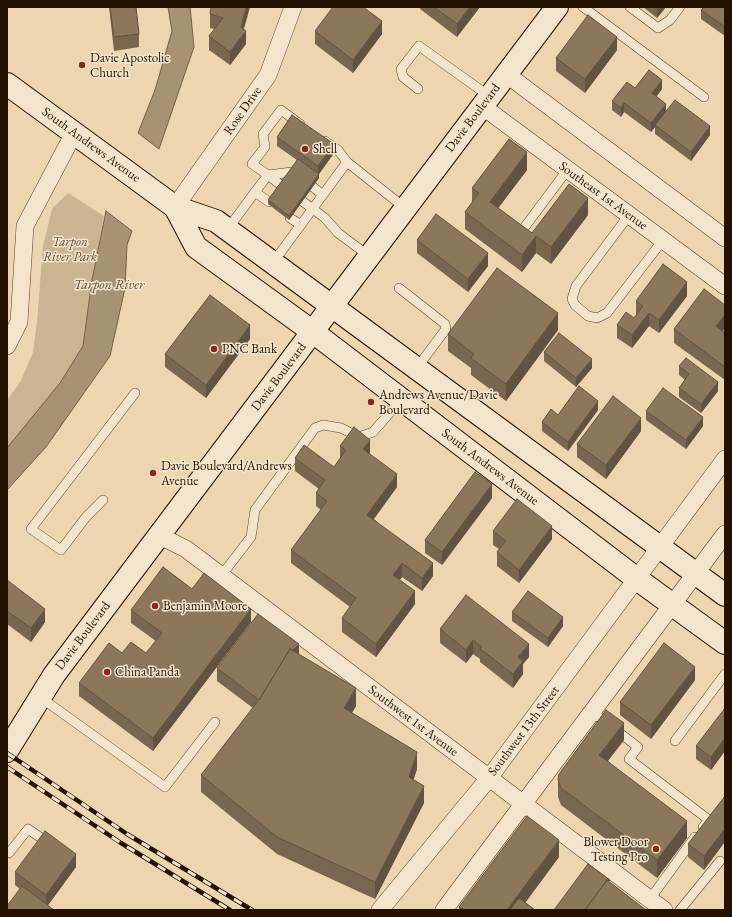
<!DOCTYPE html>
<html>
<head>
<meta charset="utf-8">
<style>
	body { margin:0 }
	#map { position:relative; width:732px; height:917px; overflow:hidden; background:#ecd5af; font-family:"EB Garamond",serif }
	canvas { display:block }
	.frame { position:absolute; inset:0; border:8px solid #241100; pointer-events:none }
</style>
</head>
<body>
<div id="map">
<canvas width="732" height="917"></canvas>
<div class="frame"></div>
</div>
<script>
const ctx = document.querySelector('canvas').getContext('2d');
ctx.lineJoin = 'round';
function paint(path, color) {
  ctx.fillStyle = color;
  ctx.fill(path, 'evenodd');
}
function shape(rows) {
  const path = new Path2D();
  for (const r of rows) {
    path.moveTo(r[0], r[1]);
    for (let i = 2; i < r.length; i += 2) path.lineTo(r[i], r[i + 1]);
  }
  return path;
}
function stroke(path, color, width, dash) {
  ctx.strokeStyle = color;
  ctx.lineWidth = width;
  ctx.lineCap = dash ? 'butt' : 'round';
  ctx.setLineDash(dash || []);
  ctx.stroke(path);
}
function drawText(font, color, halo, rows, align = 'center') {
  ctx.font = font + ' "EB Garamond",serif';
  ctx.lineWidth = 3;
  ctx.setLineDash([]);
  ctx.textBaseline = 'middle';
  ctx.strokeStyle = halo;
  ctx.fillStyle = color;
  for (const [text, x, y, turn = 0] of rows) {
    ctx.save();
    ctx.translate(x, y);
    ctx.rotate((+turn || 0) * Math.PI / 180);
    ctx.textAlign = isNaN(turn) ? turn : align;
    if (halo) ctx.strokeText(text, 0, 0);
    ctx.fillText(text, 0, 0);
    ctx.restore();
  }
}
paint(shape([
	[68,193,104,216,92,280,83,346,60,383,7,448,7,400,21,381,33,352,37,322,43,246,52,209]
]), '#cab491');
const water = shape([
	[168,7,190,7,194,47,159,149,138,133,155,90,172,31,168,7],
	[106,211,132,231,127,245,125,288,110,356,46,447,7,490,7,448,60,383,83,346,92,280,106,211]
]);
paint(water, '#a89274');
stroke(water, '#735e46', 1);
const service = shape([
	[583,7,704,97],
	[630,7,658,28,670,20,680,7],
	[418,89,403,77,401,69,419,46,489,96],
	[325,141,338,150,347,162],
	[282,186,268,175,292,172],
	[313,187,323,195],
	[255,192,268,175,252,164,265,147,263,134,281,110,300,124],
	[302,201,325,218,338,233,369,256],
	[629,215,576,286,572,299,575,305,588,316,597,318,607,313,663,240],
	[290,218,301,225],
	[524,228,568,169],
	[227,230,255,192,269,202],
	[272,264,347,162,405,208],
	[399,288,445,324,446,329,416,369],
	[103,500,86,517,61,550,31,529,135,393],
	[221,576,251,537,255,510,315,428,323,425,341,428,359,437,373,432,401,400],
	[40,697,165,787,215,722],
	[592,712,638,747,629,759,709,820,703,827],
	[675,741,725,674],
	[7,852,9,853,28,829,50,844],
	[650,899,695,837],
	[680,910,720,861]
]);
const minor = shape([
	[506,74,725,238],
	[482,106,725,286],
	[175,207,268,75,293,7],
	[7,346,19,322,25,226,74,133],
	[160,536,186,549,664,910],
	[380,910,489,778,725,459],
	[444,910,725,534]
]);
const secondary = shape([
	[7,84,175,207,216,221,725,595],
	[175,207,196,247,313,332,637,579,725,643],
	[7,751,54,675,557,7]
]);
stroke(service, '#56422c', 10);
stroke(minor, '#56422c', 18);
stroke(secondary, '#241100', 24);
stroke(service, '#f3e4cb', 9);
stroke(minor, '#f3e4cb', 17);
stroke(secondary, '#f3e4cb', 22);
const rail = shape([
	[7,753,127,834,252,910],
	[7,767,121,843,230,910]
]);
stroke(rail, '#241100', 4.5);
stroke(rail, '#f3e4cb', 3, [9]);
paint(shape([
	[109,7,136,7,139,34,139,47,114,51],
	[211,7,244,29,246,44,230,65,209,50,209,36,215,29,210,28,210,14],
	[420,7,480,7,457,37,420,9],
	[643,7,666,7,657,18],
	[725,7,725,36,701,19,701,10],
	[315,31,382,34,353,73,315,44],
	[617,50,585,93,556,71,556,58],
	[635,88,662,89,656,97,666,111,710,135,691,161,655,134,655,127,651,132,624,112,621,117,612,110,612,101],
	[277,137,334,153,319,174,319,178,289,220,268,204,268,200,297,160,277,146],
	[527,170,498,208,532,233,588,215,551,264,536,253,522,272,465,229,465,212,472,202,472,188],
	[417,240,488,266,468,292,417,253],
	[687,296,659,333,649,326,632,348,617,338,617,325,634,318,637,314,636,314,636,301],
	[725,305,725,328,723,331,725,333,725,380,674,343,674,329],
	[558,330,506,401,471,375,471,368,448,351,448,334],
	[250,339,206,398,165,367,165,354],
	[544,352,592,368,576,387,544,361],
	[679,366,718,391,701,413,679,397,679,388,685,380,679,375],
	[598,410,568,451,542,431,542,422,558,415],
	[646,411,703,426,686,449,646,420],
	[641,431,606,479,577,457,577,444],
	[340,446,370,453,369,454,397,487,374,519,433,576,422,591,402,577,399,580,415,604,376,657,342,632,342,618,350,607,291,563,291,550,321,510,316,506,316,493,319,489,295,471,295,458,334,467,340,458],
	[492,498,442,565,425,553,425,540],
	[493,531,552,539,519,583,497,566,497,552,499,549,493,545],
	[7,580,45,622,31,642,7,624],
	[192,589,251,622,153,751,79,696,79,683,122,653,146,653,156,641,131,623,131,610],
	[512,612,563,626,548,647,512,621],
	[440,629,529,657,523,664,523,674,513,688,480,662,480,659,473,654,466,663,440,643],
	[299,654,356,706,352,713,417,769,413,780,424,803,375,899,277,854,201,792,201,775,253,708,217,681,217,668],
	[695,680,651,739,620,715,620,702],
	[725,708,725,751,711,770,696,759,696,746],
	[624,740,608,761,687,838,657,878,561,805,558,797,558,780],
	[725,796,725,844,724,843,704,870,688,857,688,844],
	[559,857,525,902,535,910,459,910,459,907],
	[76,867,48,905,20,889,15,885,15,872]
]), '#78664e');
paint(shape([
	[246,7,250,7,242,36,246,31,246,44,230,65,230,52,241,27],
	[470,7,480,7,457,37,457,24],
	[657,7,666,7,657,18],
	[382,21,382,34,353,73,353,60],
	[617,37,617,50,585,93,585,79],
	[662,80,662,89,652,102,652,93],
	[624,103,624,112,621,117,621,108],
	[666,104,666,113,655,125,655,127,651,132,651,123],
	[710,126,710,135,691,161,691,152],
	[334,144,334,153,319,174,319,178,289,220,289,216,318,175,318,166],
	[527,152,527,170,490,219,490,202],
	[588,198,588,215,551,264,551,247],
	[536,236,536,253,522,272,522,255],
	[488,253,488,266,468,292,468,279],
	[687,282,687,296,659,333,659,320],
	[558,313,558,330,506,401,506,384],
	[649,313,649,326,632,348,632,335],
	[725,315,725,328,716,340,716,326],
	[250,325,250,339,206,398,206,385],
	[592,359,592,368,576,387,576,378],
	[718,382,718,391,701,413,701,404],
	[598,401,598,410,568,451,568,442],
	[703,417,703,426,686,449,686,440],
	[641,418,641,431,606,479,606,465],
	[370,440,370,453,363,462,363,449],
	[397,474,397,487,367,528,367,515],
	[492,484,492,498,442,565,442,552],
	[552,526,552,539,519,583,519,570],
	[402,563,402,577,393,589,393,575],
	[433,563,433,576,422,591,422,578],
	[415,591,415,604,376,657,376,644],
	[45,609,45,622,31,642,31,628],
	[251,609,251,622,153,751,153,738],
	[563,617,563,626,548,647,548,638],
	[473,640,473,654,466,663,466,650],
	[299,644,299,658,290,653],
	[529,644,529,657,523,664,523,674,513,688,513,674,518,657],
	[695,667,695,680,651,739,651,725],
	[356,688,356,706,344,725,344,708],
	[624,723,624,740,599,772,599,755],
	[725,738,725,751,711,770,711,757],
	[417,752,417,769,409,794,409,777],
	[424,786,424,803,375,899,375,882],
	[687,821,687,838,657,878,657,860],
	[724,830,724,843,704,870,704,856],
	[559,840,559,857,520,910,507,910],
	[76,854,76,867,46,908,46,895]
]), '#625340');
const building = shape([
	[110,7,136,7,139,34,114,37,110,7],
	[211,7,246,7,241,27,246,31,230,52,209,36,223,18,210,14,211,7],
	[333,7,363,7,382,21,353,60,315,31,333,7],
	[434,7,470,7,457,24,434,7],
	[704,7,725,7,725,27,701,10,704,7],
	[588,15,617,37,585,79,556,58,588,15],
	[649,70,662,80,652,93,666,104,651,123,624,103,621,108,612,101,627,82,635,88,649,70],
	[675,100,710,126,691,152,655,125,675,100],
	[292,115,334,144,318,166,277,137,292,115],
	[509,139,527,152,490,202,532,233,569,184,588,198,551,247,536,236,522,255,465,212,479,193,472,188,509,139],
	[298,159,319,174,289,216,268,200,298,159],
	[436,214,488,253,468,279,417,240,436,214],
	[663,264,687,282,659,320,649,313,632,335,617,325,626,312,634,318,643,306,636,301,663,264],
	[497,268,558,313,506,384,471,358,474,354,448,334,497,268],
	[704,289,725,305,725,315,716,326,725,333,725,367,674,329,704,289],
	[210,295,250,325,206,385,165,354,210,295],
	[559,333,592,359,576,378,544,352,559,333],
	[686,358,718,382,701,404,679,388,689,374,679,366,686,358],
	[579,386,598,401,568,442,542,422,551,409,558,415,579,386],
	[663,388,703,417,686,440,646,411,663,388],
	[613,396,641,418,606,465,577,444,613,396],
	[354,427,370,440,363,449,397,474,367,515,433,563,422,578,402,563,393,575,415,591,376,644,342,618,356,598,291,550,327,501,316,493,325,480,295,458,304,445,334,467,346,450,340,446,354,427],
	[475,472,492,484,442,552,425,540,475,472],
	[517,499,552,526,519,570,497,552,506,541,493,531,517,499],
	[163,567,192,589,204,573,251,609,153,738,79,683,109,643,122,653,131,642,146,653,162,633,131,610,163,567],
	[7,580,45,609,31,628,7,611,7,580],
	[528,591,563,617,548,638,512,612,528,591],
	[466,595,529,644,518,657,523,661,513,674,480,649,482,647,473,640,466,650,440,629,466,595],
	[258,614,299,644,293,650,290,649,259,700,217,668,258,614],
	[664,643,695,667,651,725,620,702,664,643],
	[290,649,356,688,344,708,417,752,409,777,424,786,375,882,277,837,201,775,261,697,290,649],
	[725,708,725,738,711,757,696,746,725,708],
	[606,710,624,723,599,755,687,821,657,860,561,788,558,780,559,774,606,710],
	[725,796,725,830,724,830,704,856,688,844,725,796],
	[527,816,559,840,507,910,465,910,459,907,527,816],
	[45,831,76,854,46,895,15,872,45,831],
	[588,864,610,880,609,881,607,880,585,910,554,910,588,864],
	[607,880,646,910,585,910,607,880],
	[22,886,54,910,7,910,7,906,22,886],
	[519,898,535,910,510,910,519,898]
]);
paint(building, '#8c775b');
stroke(building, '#625340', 1);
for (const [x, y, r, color] of [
	[82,65,4,"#8f2418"],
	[305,149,4,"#8f2418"],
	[214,349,4,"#8f2418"],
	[371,402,4,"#8f2418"],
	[153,473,4,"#8f2418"],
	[155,606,4,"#8f2418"],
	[107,672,4,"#8f2418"],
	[656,849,4,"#8f2418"]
]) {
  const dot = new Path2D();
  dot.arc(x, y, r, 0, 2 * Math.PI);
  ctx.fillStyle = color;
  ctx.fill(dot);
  stroke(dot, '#f3e4cb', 1.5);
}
drawText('13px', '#241100', '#f3e4cb', [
	["Davie Apostolic",90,58],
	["Church",90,73],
	["Shell",313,149],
	["PNC Bank",222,349],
	["Andrews Avenue/Davie",379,395],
	["Boulevard",379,410],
	["Davie Boulevard/Andrews",161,466],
	["Avenue",161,481],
	["Benjamin Moore",163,606],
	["China Panda",115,672],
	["Blower Door",648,842,"right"],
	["Testing Pro",648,857,"right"]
], 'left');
drawText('13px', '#241100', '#f3e4cb', [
	["Rose Drive",243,111,-55],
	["Davie Boulevard",473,118,-53],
	["South Andrews Avenue",91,145,36],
	["Southeast 1st Avenue",603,196,36],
	["Davie Boulevard",279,377,-53],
	["South Andrews Avenue",490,467,37],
	["Davie Boulevard",83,636,-53],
	["Southwest 1st Avenue",413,721,37],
	["Southwest 13th Street",524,731,-53]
]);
drawText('italic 13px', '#5e4a33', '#f3e4cb', [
	["Tarpon",70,242],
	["River Park",70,257]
]);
drawText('italic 14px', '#5f4b34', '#f3e4cb', [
	["Tarpon River",109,285]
]);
</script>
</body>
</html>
